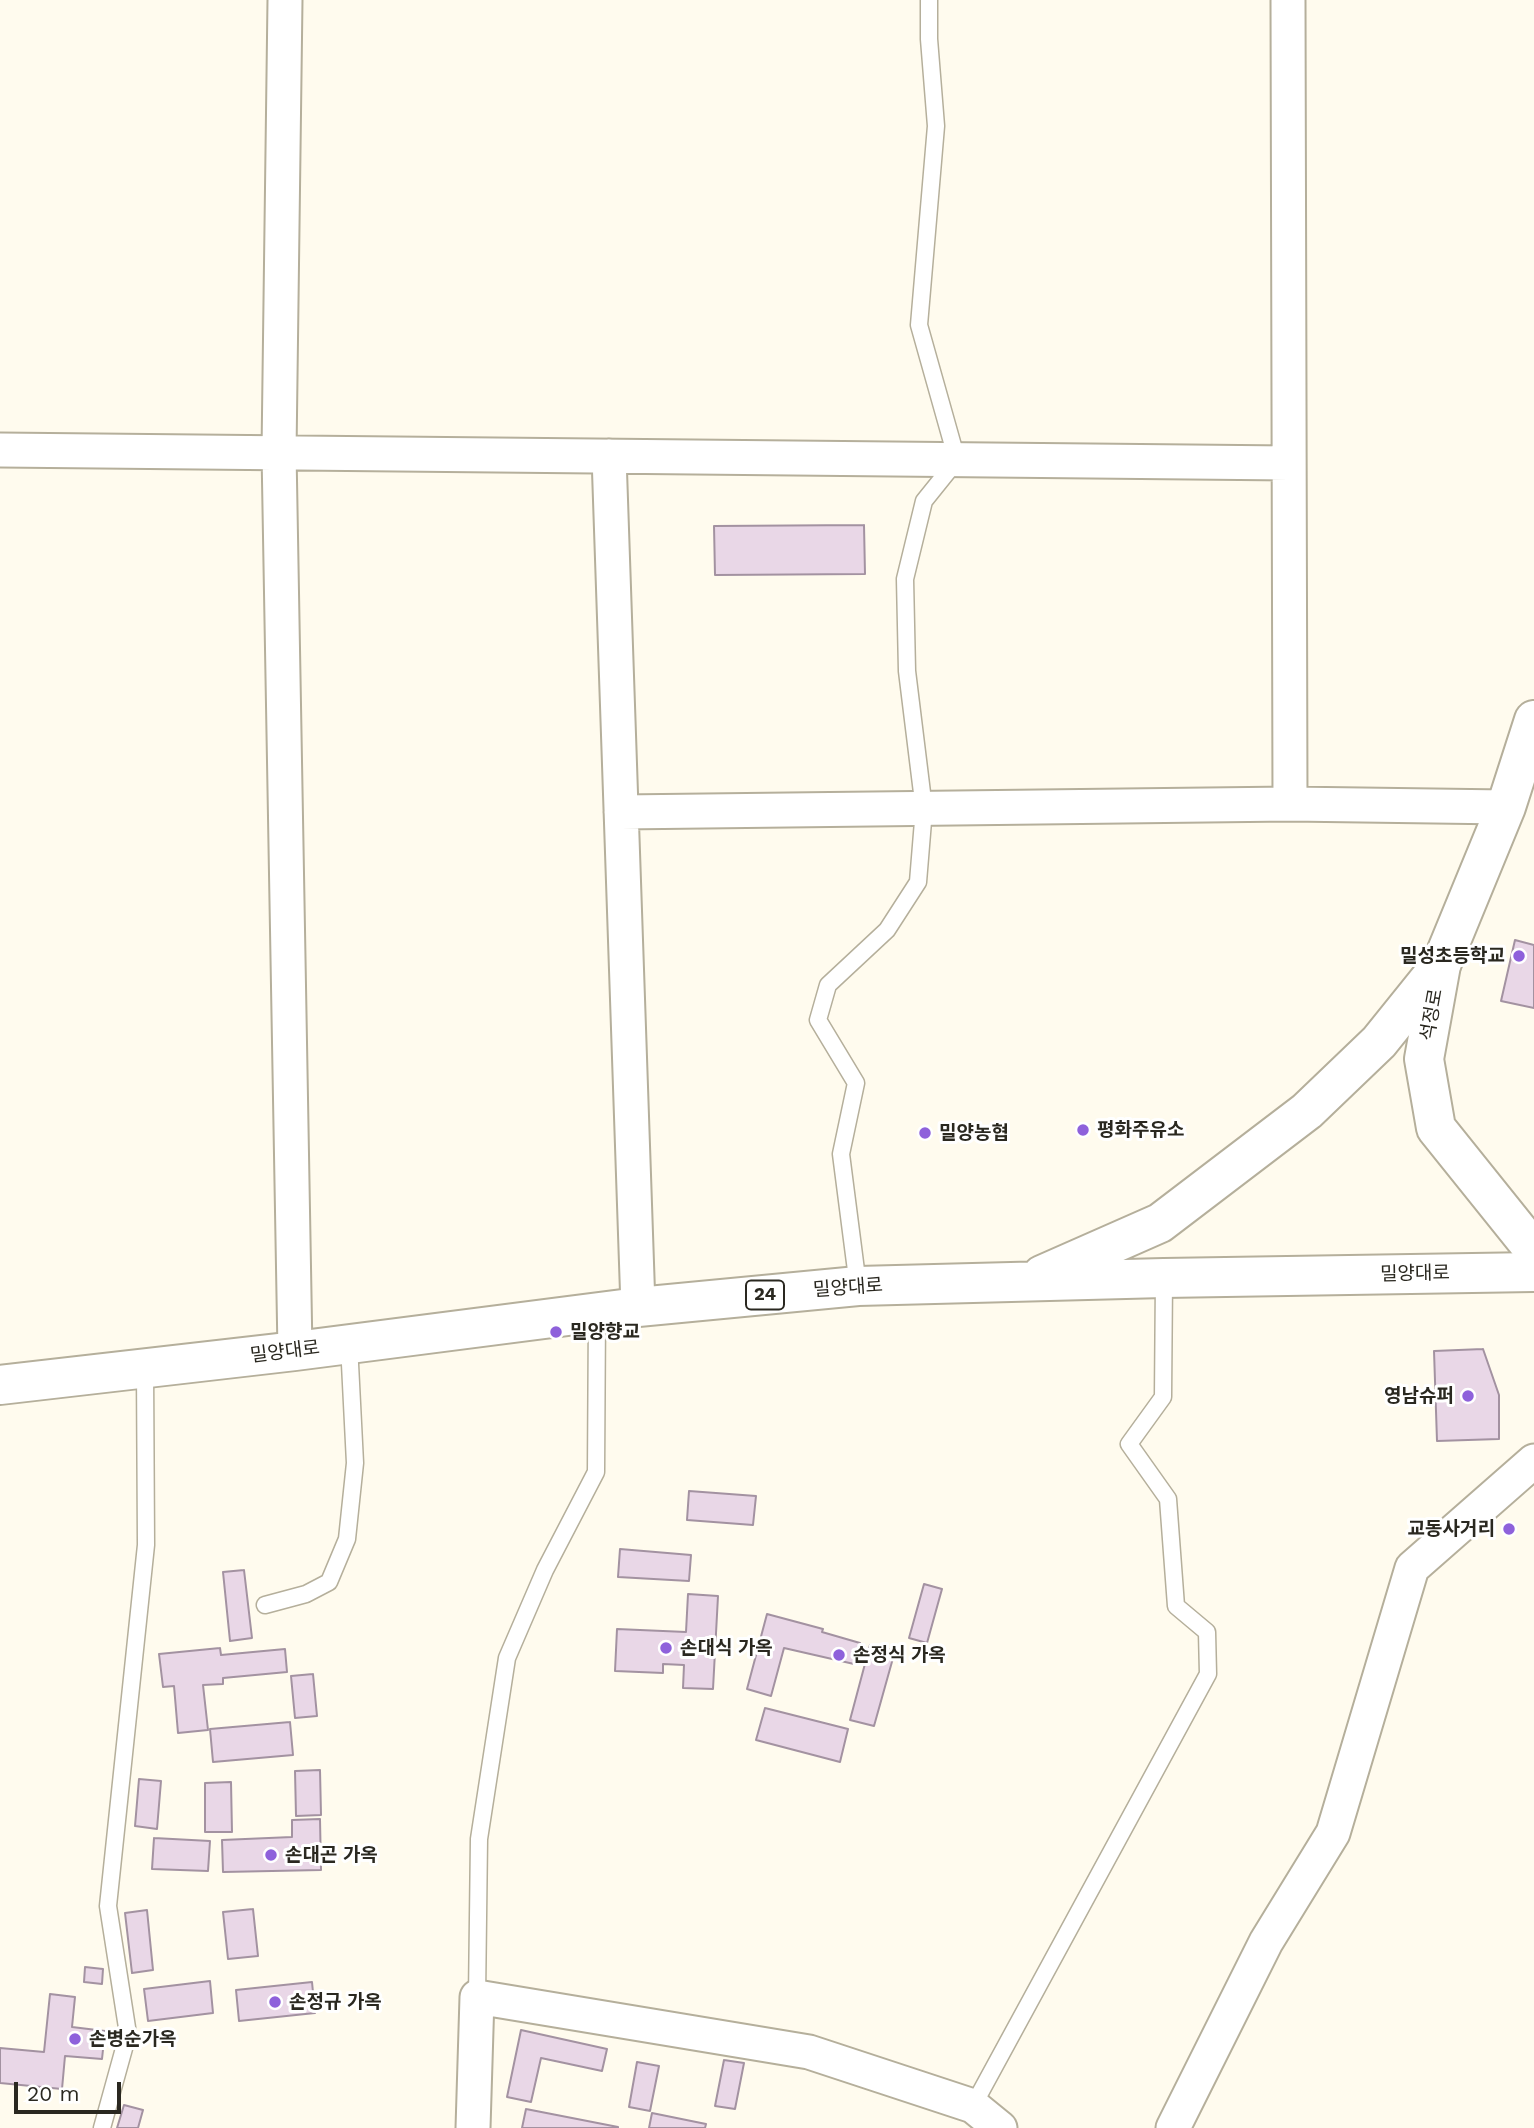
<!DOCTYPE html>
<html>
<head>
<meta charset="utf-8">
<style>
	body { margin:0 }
	#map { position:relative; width:1534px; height:2128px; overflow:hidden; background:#fffbee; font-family:"Work Sans",sans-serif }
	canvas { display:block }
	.scale { position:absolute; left:14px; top:2082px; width:107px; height:32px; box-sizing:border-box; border:4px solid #2a2820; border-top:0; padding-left:9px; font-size:21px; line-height:24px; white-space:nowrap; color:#2a2820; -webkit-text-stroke:5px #fff; paint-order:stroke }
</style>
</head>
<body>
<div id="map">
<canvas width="1534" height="2128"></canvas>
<div class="scale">20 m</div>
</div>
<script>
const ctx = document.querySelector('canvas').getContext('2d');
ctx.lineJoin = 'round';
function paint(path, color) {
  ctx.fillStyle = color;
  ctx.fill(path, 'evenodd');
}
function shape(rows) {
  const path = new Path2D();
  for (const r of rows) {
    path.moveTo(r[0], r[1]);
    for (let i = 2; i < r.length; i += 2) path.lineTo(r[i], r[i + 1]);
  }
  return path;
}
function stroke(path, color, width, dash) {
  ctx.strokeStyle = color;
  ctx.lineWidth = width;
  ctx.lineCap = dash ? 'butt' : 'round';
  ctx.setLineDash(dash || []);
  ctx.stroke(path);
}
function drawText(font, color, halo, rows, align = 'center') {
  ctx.font = font + ' "Work Sans","Noto Sans KR",sans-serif';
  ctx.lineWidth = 6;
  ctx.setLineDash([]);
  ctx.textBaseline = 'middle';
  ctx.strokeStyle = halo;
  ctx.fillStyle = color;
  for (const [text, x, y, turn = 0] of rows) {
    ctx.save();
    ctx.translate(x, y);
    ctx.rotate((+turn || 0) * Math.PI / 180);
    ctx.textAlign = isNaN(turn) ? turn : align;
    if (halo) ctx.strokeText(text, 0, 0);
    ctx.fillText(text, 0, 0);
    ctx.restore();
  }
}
const building = shape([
	[864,525,865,574,715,575,714,526,864,525],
	[1515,940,1534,945,1534,1008,1501,1001,1515,940],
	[1483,1349,1499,1395,1499,1439,1437,1441,1434,1351,1483,1349],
	[689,1491,756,1496,753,1525,687,1520,689,1491],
	[620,1549,691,1555,689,1581,618,1577,620,1549],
	[244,1570,252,1638,230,1641,223,1572,244,1570],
	[924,1584,942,1589,927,1643,909,1638,924,1584],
	[688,1594,718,1596,713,1689,683,1688,684,1665,663,1664,663,1673,615,1671,617,1629,686,1632,688,1594],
	[767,1614,823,1629,822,1632,860,1643,854,1664,784,1648,771,1696,747,1689,767,1614],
	[870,1645,895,1651,874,1726,850,1720,870,1645],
	[220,1648,221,1655,285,1649,287,1672,223,1678,223,1684,203,1685,208,1730,178,1733,174,1686,163,1687,159,1654,220,1648],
	[313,1674,317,1716,295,1718,291,1676,313,1674],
	[765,1708,848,1729,840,1762,756,1740,765,1708],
	[290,1722,293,1755,213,1762,210,1729,290,1722],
	[320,1770,321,1815,296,1816,295,1771,320,1770],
	[139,1779,161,1781,157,1829,135,1826,139,1779],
	[231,1782,232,1832,205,1832,205,1783,231,1782],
	[320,1819,321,1870,223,1872,222,1840,292,1837,292,1820,320,1819],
	[154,1838,210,1841,208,1871,152,1869,154,1838],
	[253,1909,258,1956,228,1959,223,1912,253,1909],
	[147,1910,153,1970,132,1973,125,1913,147,1910],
	[85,1967,103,1969,102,1984,84,1982,85,1967],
	[210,1981,213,2013,148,2021,144,1989,210,1981],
	[312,1982,315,2013,239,2021,236,1990,312,1982],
	[50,1994,75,1997,72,2027,105,2031,102,2059,65,2056,62,2089,0,2083,0,2048,44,2052,50,1994],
	[521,2030,607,2049,602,2071,541,2058,531,2102,507,2097,521,2030],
	[724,2060,744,2063,735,2109,715,2106,724,2060],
	[637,2062,659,2066,650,2111,629,2107,637,2062],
	[124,2105,143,2110,138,2128,117,2128,124,2105],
	[526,2109,618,2127,618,2128,522,2128,526,2109],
	[652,2113,706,2124,705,2128,649,2128,652,2113]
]);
paint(building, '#e9d7e7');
stroke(building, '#a392a1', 2);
const lane = shape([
	[858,1286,841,1154,856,1083,818,1020,828,985,887,930,918,882,924,809,907,671,905,579,924,501,957,460,919,325,936,126,929,39,929,0],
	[265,1605,306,1594,329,1582,347,1539,355,1463,349,1344],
	[477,1997,479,1839,507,1658,545,1570,596,1472,597,1312],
	[973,2106,1208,1674,1207,1632,1176,1606,1168,1499,1129,1444,1163,1397,1164,1278],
	[102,2128,128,2034,108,1906,146,1545,145,1369]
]);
const street = shape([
	[285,0,279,452,295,1351],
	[1288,0,1290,804],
	[0,450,1289,463],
	[609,456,638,1307],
	[621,812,1290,804,1506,807],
	[473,2128,477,1997,809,2052,973,2106,1000,2128],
	[1173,2128,1266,1942,1333,1833,1412,1568,1534,1461]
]);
const secondary = shape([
	[1534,720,1506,807,1441,965,1424,1059,1436,1128,1534,1250]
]);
const primary = shape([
	[1042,1275,1160,1223,1307,1111,1379,1042,1441,965],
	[0,1385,295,1351,638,1307,858,1286,1164,1278,1534,1272]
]);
stroke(lane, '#b5af9b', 19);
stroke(street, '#b5af9b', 37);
stroke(secondary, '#b5af9b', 42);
stroke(primary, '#b5af9b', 42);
stroke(lane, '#fff', 16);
stroke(street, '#fff', 33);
stroke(secondary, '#fff', 38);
stroke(primary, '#fff', 38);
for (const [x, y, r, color] of [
	[1519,956,7,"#8e61db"],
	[1083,1130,7,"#8e61db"],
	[925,1133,7,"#8e61db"],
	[556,1332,7,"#8e61db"],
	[1468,1396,7,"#8e61db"],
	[1509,1529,7,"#8e61db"],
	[666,1648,7,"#8e61db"],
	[839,1655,7,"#8e61db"],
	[271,1855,7,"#8e61db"],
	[275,2002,7,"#8e61db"],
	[75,2039,7,"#8e61db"]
]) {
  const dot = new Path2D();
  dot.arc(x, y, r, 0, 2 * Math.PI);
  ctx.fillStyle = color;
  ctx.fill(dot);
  stroke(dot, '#fff', 2.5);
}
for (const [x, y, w] of [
	[765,1295,38]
]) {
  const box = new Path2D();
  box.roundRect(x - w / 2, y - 14.5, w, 29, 5);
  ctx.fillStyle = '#fff';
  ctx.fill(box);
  stroke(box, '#2a2820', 2);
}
drawText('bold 18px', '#2a2820', null, [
	["24",765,1295]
]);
drawText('bold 19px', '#2a2820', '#fff', [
	["밀성초등학교",1505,956,"right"],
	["평화주유소",1097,1130],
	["밀양농협",939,1133],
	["밀양향교",570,1332],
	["영남슈퍼",1454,1396,"right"],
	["교동사거리",1495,1529,"right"],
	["손대식 가옥",680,1648],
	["손정식 가옥",853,1655],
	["손대곤 가옥",285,1855],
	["손정규 가옥",289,2002],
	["손병순가옥",89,2039]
], 'left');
drawText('19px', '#2a2820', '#fff', [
	["석정로",1432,1015,-80],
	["밀양대로",1415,1274,-1],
	["밀양대로",848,1288,-4],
	["밀양대로",285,1352,-7]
]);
</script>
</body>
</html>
